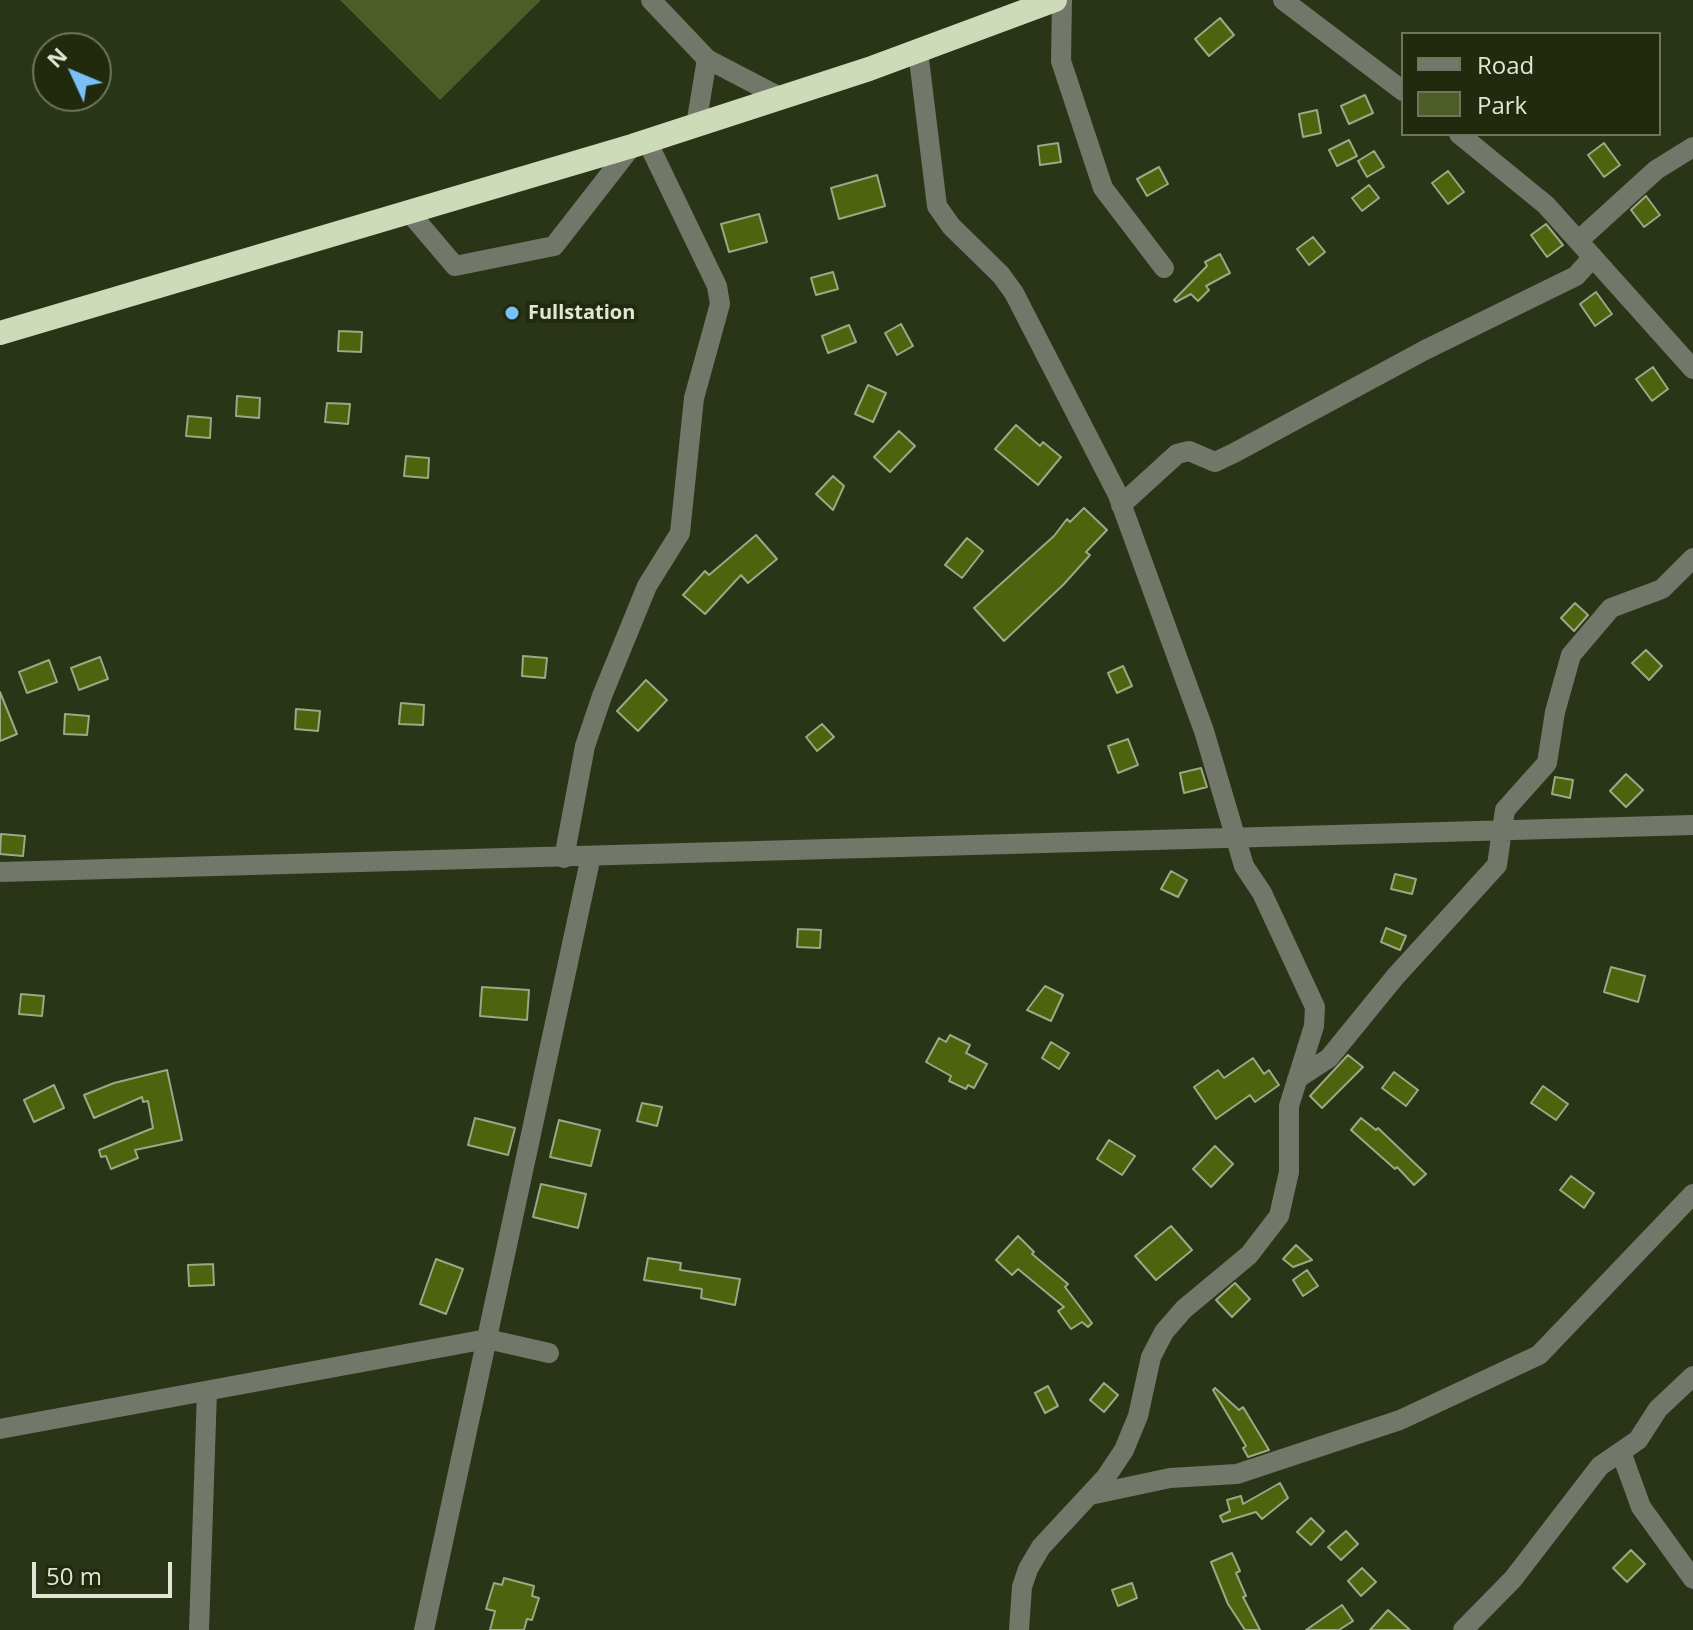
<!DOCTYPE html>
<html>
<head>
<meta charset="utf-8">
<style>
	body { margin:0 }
	#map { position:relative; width:1693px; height:1630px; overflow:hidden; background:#2a3417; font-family:"Open Sans",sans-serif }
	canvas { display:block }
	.legend { position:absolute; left:1401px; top:32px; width:260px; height:104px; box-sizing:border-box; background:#212a0d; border:2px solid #6d755d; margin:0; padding:10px 14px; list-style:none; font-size:24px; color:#dfe6d4 }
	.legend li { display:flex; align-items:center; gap:16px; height:40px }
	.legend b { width:40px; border:2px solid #6d755d }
	.north { position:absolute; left:32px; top:32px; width:80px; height:80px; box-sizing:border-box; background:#212a0d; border:2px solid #6d755d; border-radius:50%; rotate:314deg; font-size:22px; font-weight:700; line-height:32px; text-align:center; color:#dfe6d4 }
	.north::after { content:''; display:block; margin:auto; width:28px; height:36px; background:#79bff8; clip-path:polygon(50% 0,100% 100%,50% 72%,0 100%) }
	.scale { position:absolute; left:32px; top:1562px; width:140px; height:36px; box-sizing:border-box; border:4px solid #dfe6d4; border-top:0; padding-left:10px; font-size:24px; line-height:28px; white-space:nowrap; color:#dfe6d4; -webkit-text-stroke:6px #212a0d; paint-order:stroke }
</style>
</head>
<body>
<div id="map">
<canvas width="1693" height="1630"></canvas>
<ul class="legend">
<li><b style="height:10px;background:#727769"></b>Road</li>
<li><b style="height:22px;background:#4d5d28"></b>Park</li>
</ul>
<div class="north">N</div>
<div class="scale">50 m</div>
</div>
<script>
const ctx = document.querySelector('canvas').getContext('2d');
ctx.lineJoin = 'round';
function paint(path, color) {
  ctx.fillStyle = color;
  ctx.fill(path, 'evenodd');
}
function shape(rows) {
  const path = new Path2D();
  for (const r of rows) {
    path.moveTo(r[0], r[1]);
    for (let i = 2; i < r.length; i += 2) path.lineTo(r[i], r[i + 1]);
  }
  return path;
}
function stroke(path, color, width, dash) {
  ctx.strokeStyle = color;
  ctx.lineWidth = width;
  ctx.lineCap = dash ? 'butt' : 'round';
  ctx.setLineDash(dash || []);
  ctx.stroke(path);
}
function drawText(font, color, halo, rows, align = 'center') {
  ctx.font = font + ' "Open Sans",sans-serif';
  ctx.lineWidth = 8;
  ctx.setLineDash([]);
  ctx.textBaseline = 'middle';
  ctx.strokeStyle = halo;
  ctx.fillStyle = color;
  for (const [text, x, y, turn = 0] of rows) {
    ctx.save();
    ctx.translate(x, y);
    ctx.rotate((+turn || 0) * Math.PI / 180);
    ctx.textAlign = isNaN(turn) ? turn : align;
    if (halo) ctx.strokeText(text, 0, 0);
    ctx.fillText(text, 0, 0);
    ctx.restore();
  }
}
paint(shape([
	[340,0,541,0,440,100]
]), '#4d5d28');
const building = shape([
	[1220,18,1234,35,1209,56,1195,39,1220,18],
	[1365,95,1373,113,1349,124,1341,106,1365,95],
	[1317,110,1321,133,1303,137,1299,114,1317,110],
	[1349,140,1357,156,1337,166,1329,150,1349,140],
	[1058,143,1061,162,1040,165,1038,146,1058,143],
	[1604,143,1620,165,1604,177,1588,155,1604,143],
	[1374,151,1384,167,1367,177,1358,161,1374,151],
	[1159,167,1168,184,1147,196,1137,179,1159,167],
	[1448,171,1464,192,1448,204,1432,183,1448,171],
	[877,175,885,206,839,219,831,188,877,175],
	[1369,185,1379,198,1362,211,1352,198,1369,185],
	[1646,196,1660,215,1644,227,1631,210,1646,196],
	[759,214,767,242,729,252,721,224,759,214],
	[1546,224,1563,245,1547,257,1531,235,1546,224],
	[1313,237,1325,252,1309,265,1297,249,1313,237],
	[1220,254,1230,273,1206,286,1209,290,1198,301,1191,294,1176,302,1174,300,1207,266,1205,262,1220,254],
	[833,272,838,289,816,295,811,278,833,272],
	[1596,292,1612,314,1595,326,1580,304,1596,292],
	[901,324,913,346,897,355,885,333,901,324],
	[849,325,856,342,828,353,822,336,849,325],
	[339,331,362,332,361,352,338,351,339,331],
	[1653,367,1668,389,1652,401,1636,379,1653,367],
	[868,385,886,393,873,422,855,414,868,385],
	[237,396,260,398,259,418,236,416,237,396],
	[327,403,350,404,348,424,325,422,327,403],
	[188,416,211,418,210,438,186,436,188,416],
	[1016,425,1040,446,1043,442,1061,457,1038,485,995,449,1016,425],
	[899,431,915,446,890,472,874,457,899,431],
	[406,456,429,458,428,478,404,476,406,456],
	[833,476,844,486,833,510,816,494,833,476],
	[1084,508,1107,530,1086,552,1090,555,1064,584,1004,641,974,608,1054,536,1067,519,1070,522,1084,508],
	[756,535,777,559,748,583,741,575,705,614,683,595,705,571,709,575,756,535],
	[967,538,983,551,962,578,945,565,967,538],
	[1575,603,1588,615,1574,631,1561,618,1575,603],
	[1646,650,1662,666,1649,680,1632,663,1646,650],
	[523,656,547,658,545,678,522,676,523,656],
	[100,657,108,679,79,690,71,668,100,657],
	[49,660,57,682,27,693,19,672,49,660],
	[1123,666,1132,686,1117,693,1108,673,1123,666],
	[646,680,667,700,638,731,617,711,646,680],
	[0,692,17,734,0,741,0,692],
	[401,703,424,705,423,725,399,724,401,703],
	[296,709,320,711,318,731,295,729,296,709],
	[65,714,89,716,87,735,64,734,65,714],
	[822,724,834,737,817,751,806,737,822,724],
	[1128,739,1138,765,1118,773,1108,746,1128,739],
	[1201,768,1207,787,1184,793,1180,773,1201,768],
	[1626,774,1643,790,1626,807,1610,791,1626,774],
	[1555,777,1573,780,1570,798,1552,794,1555,777],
	[1,834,25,836,23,856,0,854,1,834],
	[1171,871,1187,880,1178,897,1161,889,1171,871],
	[1395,874,1416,879,1412,894,1391,889,1395,874],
	[1386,928,1406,936,1400,950,1381,942,1386,928],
	[798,929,821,930,820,948,797,947,798,929],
	[1611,967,1645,976,1638,1002,1604,992,1611,967],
	[1045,986,1063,995,1051,1021,1027,1010,1045,986],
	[482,987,529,990,527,1020,480,1016,482,987],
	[21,994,44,996,42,1016,19,1014,21,994],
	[950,1035,970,1045,966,1053,987,1064,974,1088,968,1085,966,1089,949,1081,951,1076,926,1062,939,1038,946,1042,950,1035],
	[1051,1042,1069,1053,1059,1069,1042,1058,1051,1042],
	[1348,1055,1363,1067,1322,1108,1310,1096,1348,1055],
	[1253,1058,1264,1074,1269,1070,1279,1085,1255,1102,1250,1095,1216,1119,1194,1087,1218,1070,1224,1078,1253,1058],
	[167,1070,182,1140,135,1150,138,1158,111,1169,106,1156,101,1157,99,1150,153,1128,148,1101,143,1102,142,1097,94,1118,84,1095,114,1083,167,1070],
	[1394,1072,1418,1090,1406,1106,1382,1088,1394,1072],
	[54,1085,64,1108,34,1122,24,1100,54,1085],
	[1543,1086,1568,1104,1556,1120,1531,1103,1543,1086],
	[642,1103,662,1107,657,1126,637,1121,642,1103],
	[475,1118,515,1128,508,1155,468,1145,475,1118],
	[1361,1118,1376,1130,1378,1128,1426,1174,1414,1185,1397,1167,1395,1169,1351,1130,1361,1118],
	[559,1120,600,1130,591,1166,550,1157,559,1120],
	[1109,1140,1135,1156,1122,1175,1097,1159,1109,1140],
	[1215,1146,1233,1164,1211,1187,1193,1169,1215,1146],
	[1571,1176,1594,1193,1584,1208,1560,1190,1571,1176],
	[541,1184,586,1194,578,1228,533,1217,541,1184],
	[1171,1226,1192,1250,1156,1280,1135,1256,1171,1226],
	[1018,1236,1034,1252,1032,1254,1068,1284,1065,1287,1092,1323,1088,1327,1082,1322,1071,1329,1058,1311,1064,1307,1018,1269,1012,1275,996,1260,1018,1236],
	[1296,1245,1312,1260,1293,1267,1283,1259,1296,1245],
	[648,1258,681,1263,680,1270,740,1279,735,1305,701,1298,702,1289,644,1280,648,1258],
	[436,1259,463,1269,446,1314,420,1304,436,1259],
	[213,1264,214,1285,189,1286,188,1265,213,1264],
	[1307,1270,1318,1286,1303,1296,1293,1280,1307,1270],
	[1235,1283,1250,1299,1232,1317,1216,1300,1235,1283],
	[1104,1383,1118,1395,1104,1412,1090,1400,1104,1383],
	[1048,1386,1058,1406,1045,1413,1035,1393,1048,1386],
	[1215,1388,1239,1410,1243,1407,1269,1450,1248,1457,1243,1448,1246,1446,1213,1390,1215,1388],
	[1280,1483,1288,1498,1262,1519,1256,1512,1223,1522,1220,1516,1230,1511,1227,1500,1241,1496,1243,1504,1280,1483],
	[1311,1518,1324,1531,1311,1545,1297,1532,1311,1518],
	[1346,1531,1358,1544,1341,1560,1328,1547,1346,1531],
	[1631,1550,1645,1564,1627,1582,1613,1568,1631,1550],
	[1232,1553,1240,1571,1236,1573,1246,1596,1243,1597,1260,1630,1245,1630,1228,1604,1211,1562,1232,1553],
	[1362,1568,1376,1582,1361,1596,1348,1581,1362,1568],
	[504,1578,534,1586,532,1596,539,1598,532,1620,527,1619,524,1630,490,1630,495,1611,486,1609,494,1583,502,1585,504,1578],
	[1132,1583,1137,1598,1118,1606,1112,1590,1132,1583],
	[1342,1605,1353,1621,1339,1630,1306,1630,1342,1605],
	[1388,1610,1410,1630,1370,1630,1388,1610]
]);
paint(building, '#4d630d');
stroke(building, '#9ca886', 2);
stroke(shape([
	[651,0,707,59,780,97],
	[1062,0,1061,61,1103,188,1164,268],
	[1283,0,1403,91],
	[918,51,937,206,951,226,1001,275,1014,293,1118,495,1204,731,1244,866,1262,893,1315,1007,1314,1026,1289,1106,1289,1172,1279,1216,1249,1255,1184,1309,1164,1332,1151,1357,1138,1416,1124,1450,1106,1477,1041,1547,1028,1569,1022,1587,1019,1630],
	[696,125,707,59],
	[1459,134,1546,205,1693,369],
	[409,212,455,266,554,246,632,146],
	[1578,241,1656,170,1693,147],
	[1121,505,1177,454,1189,451,1215,462,1234,453,1425,350,1576,276,1593,257],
	[564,858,585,746,602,696,647,586,680,533,694,398,720,304,717,286,647,141],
	[0,872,1693,825],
	[1297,1079,1329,1058,1395,977,1497,865,1505,810,1547,763,1555,712,1571,655,1611,608,1662,589,1693,558],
	[0,1429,487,1339,549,1353],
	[1621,1452,1641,1507,1693,1579],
	[1090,1495,1170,1478,1237,1474,1400,1420,1539,1355,1693,1194],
	[199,1630,207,1391],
	[424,1630,591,856],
	[1463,1630,1513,1579,1600,1466,1638,1440,1658,1409,1693,1376]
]), '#727769', 20);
stroke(shape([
	[0,333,632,146,869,69,1055,0]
]), '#cedbb8', 24);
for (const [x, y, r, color] of [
	[512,313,8,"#79bff8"]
]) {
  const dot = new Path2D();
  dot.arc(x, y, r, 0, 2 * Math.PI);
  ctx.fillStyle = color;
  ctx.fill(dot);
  stroke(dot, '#212a0d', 3);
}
drawText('bold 20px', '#dfe6d4', '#212a0d', [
	["Fullstation",528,313]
], 'left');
</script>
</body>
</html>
